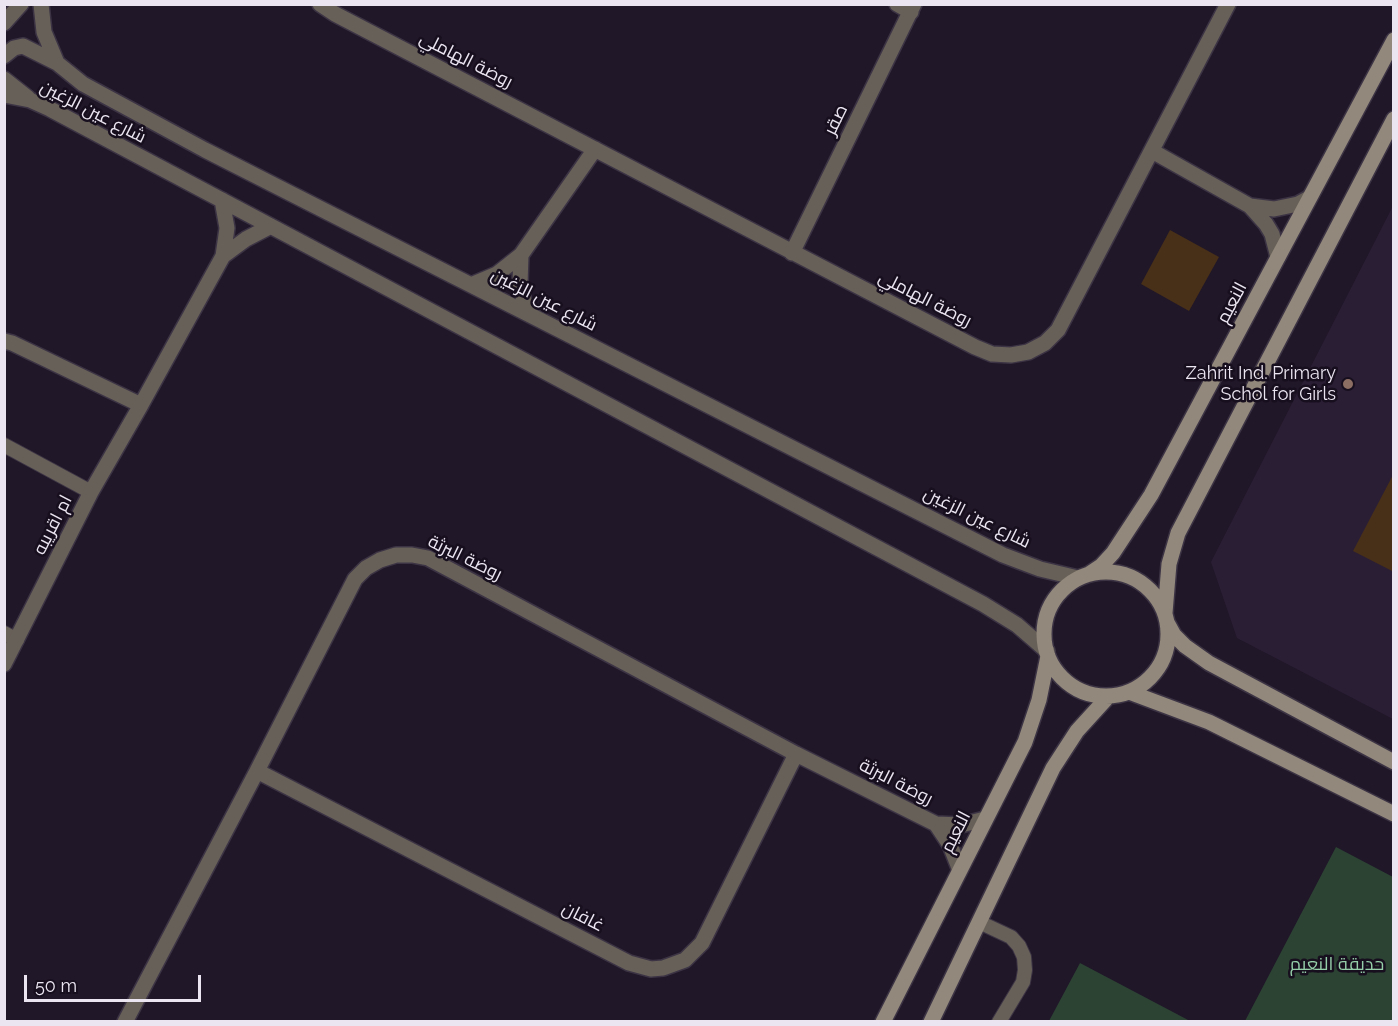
<!DOCTYPE html>
<html>
<head>
<meta charset="utf-8">
<style>
	body { margin:0 }
	#map { position:relative; width:1398px; height:1026px; overflow:hidden; background:#201728; font-family:Raleway,sans-serif }
	canvas { display:block }
	.frame { position:absolute; inset:0; border:6px solid #ebe5f1; pointer-events:none }
	.scale { position:absolute; left:24px; top:975px; width:177px; height:27px; box-sizing:border-box; border:3px solid #ebe5f1; border-top:0; padding-left:8px; font-size:18px; line-height:21px; white-space:nowrap; color:#ebe5f1; -webkit-text-stroke:4px #170e1e; paint-order:stroke }
</style>
</head>
<body>
<div id="map">
<canvas width="1398" height="1026"></canvas>
<div class="frame"></div>
<div class="scale">50 m</div>
</div>
<script>
const ctx = document.querySelector('canvas').getContext('2d');
ctx.lineJoin = 'round';
function paint(path, color) {
  ctx.fillStyle = color;
  ctx.fill(path, 'evenodd');
}
function shape(rows) {
  const path = new Path2D();
  for (const r of rows) {
    if (r.length === 3) {
      path.moveTo(r[0] + r[2], r[1]);
      path.arc(r[0], r[1], r[2], 0, 2 * Math.PI);
      continue;
    }
    path.moveTo(r[0], r[1]);
    for (let i = 2; i < r.length; i += 2) path.lineTo(r[i], r[i + 1]);
  }
  return path;
}
function stroke(path, color, width, dash) {
  ctx.strokeStyle = color;
  ctx.lineWidth = width;
  ctx.lineCap = dash ? 'butt' : 'round';
  ctx.setLineDash(dash || []);
  ctx.stroke(path);
}
function drawText(font, color, halo, rows, align = 'center') {
  ctx.font = font + ' Raleway,Cairo,sans-serif';
  ctx.lineWidth = 5;
  ctx.setLineDash([]);
  ctx.textBaseline = 'middle';
  ctx.strokeStyle = halo;
  ctx.fillStyle = color;
  for (const [text, x, y, turn = 0] of rows) {
    ctx.save();
    ctx.translate(x, y);
    ctx.rotate((+turn || 0) * Math.PI / 180);
    ctx.textAlign = isNaN(turn) ? turn : align;
    if (halo) ctx.strokeText(text, 0, 0);
    ctx.fillText(text, 0, 0);
    ctx.restore();
  }
}
paint(shape([
	[1393,206,1393,719,1237,638,1211,562]
]), '#2a1e35');
paint(shape([
	[1336,847,1393,877,1393,1021,1245,1021],
	[1080,963,1190,1021,1049,1021]
]), '#2c4334');
paint(shape([
	[1170,230,1219,257,1189,311,1141,284],
	[1394,473,1394,572,1353,551]
]), '#472f18');
const lane = shape([
	[4,445,91,492],
	[4,633,17,640],
	[979,922,1011,937,1019,946,1024,957,1025,970,1023,982,999,1022]
]);
const street = shape([
	[41,4,44,32,57,63,83,84,205,150,1003,555,1040,569,1078,578],
	[320,4,335,14,975,347,992,354,1011,355,1028,352,1045,343,1058,330,1228,4],
	[897,4,911,12],
	[4,23,21,4],
	[4,56,14,48,23,46,57,63],
	[4,79,28,98],
	[4,95,30,100,50,109,983,604,1017,625,1047,651],
	[1152,151,1250,206,1266,224,1272,234,1278,257],
	[1250,206,1274,209,1298,204,1309,198],
	[792,253,914,4],
	[521,255,520,284,524,301,532,316],
	[223,256,246,239,271,226],
	[471,285,497,274,521,255,595,149],
	[4,341,12,343,141,405,91,492,4,664],
	[141,405,223,256,227,228,222,200],
	[257,771,629,963,651,969,663,968,685,960,702,943,796,754],
	[936,824,950,845,959,868],
	[125,1022,257,771,355,579,366,568,380,560,396,555,412,555,428,558,796,754,936,824,961,825,985,819]
]);
const secondary = shape([
	[1106,634,62],
	[1089,574,1101,566,1113,553,1151,495,1394,40],
	[1165,613,1169,564,1178,533,1394,119],
	[1168,624,1174,635,1185,646,1209,663,1394,762],
	[1129,692,1209,722,1394,814],
	[883,1022,1025,742,1039,700,1048,656],
	[931,1022,1053,768,1077,731,1107,698]
]);
stroke(lane, '#3c3444', 16);
stroke(street, '#3c3444', 18);
stroke(secondary, '#3c3444', 18);
stroke(lane, '#676058', 14);
stroke(street, '#676058', 15);
stroke(secondary, '#92887b', 15);
for (const [x, y, r, color] of [
	[1348,384,6,"#8d6e63"]
]) {
  const dot = new Path2D();
  dot.arc(x, y, r, 0, 2 * Math.PI);
  ctx.fillStyle = color;
  ctx.fill(dot);
  stroke(dot, '#170e1e', 2);
}
drawText('18px', '#ebe5f1', '#170e1e', [
	["روضة الهاملي",466,60,27],
	["شارع عين الزغين",93,112,27],
	["صقر",836,120,-64],
	["روضة الهاملي",925,299,27],
	["شارع عين الزغين",544,300,27],
	["النعيم",1232,303,-62],
	["شارع عين الزغين",977,518,26],
	["ام اقريبه",53,525,-63],
	["روضة البرثة",465,558,26],
	["روضة البرثة",896,782,27],
	["النعيم",956,832,-63],
	["غافان",583,917,27]
]);
drawText('18px', '#ebe5f1', '#170e1e', [
	["Zahrit Ind. Primary",1336,374],
	["Schol for Girls",1336,395]
], 'right');
drawText('18px', '#95cfaa', '#170e1e', [
	["حديقة النعيم",1337,965]
]);
</script>
</body>
</html>
